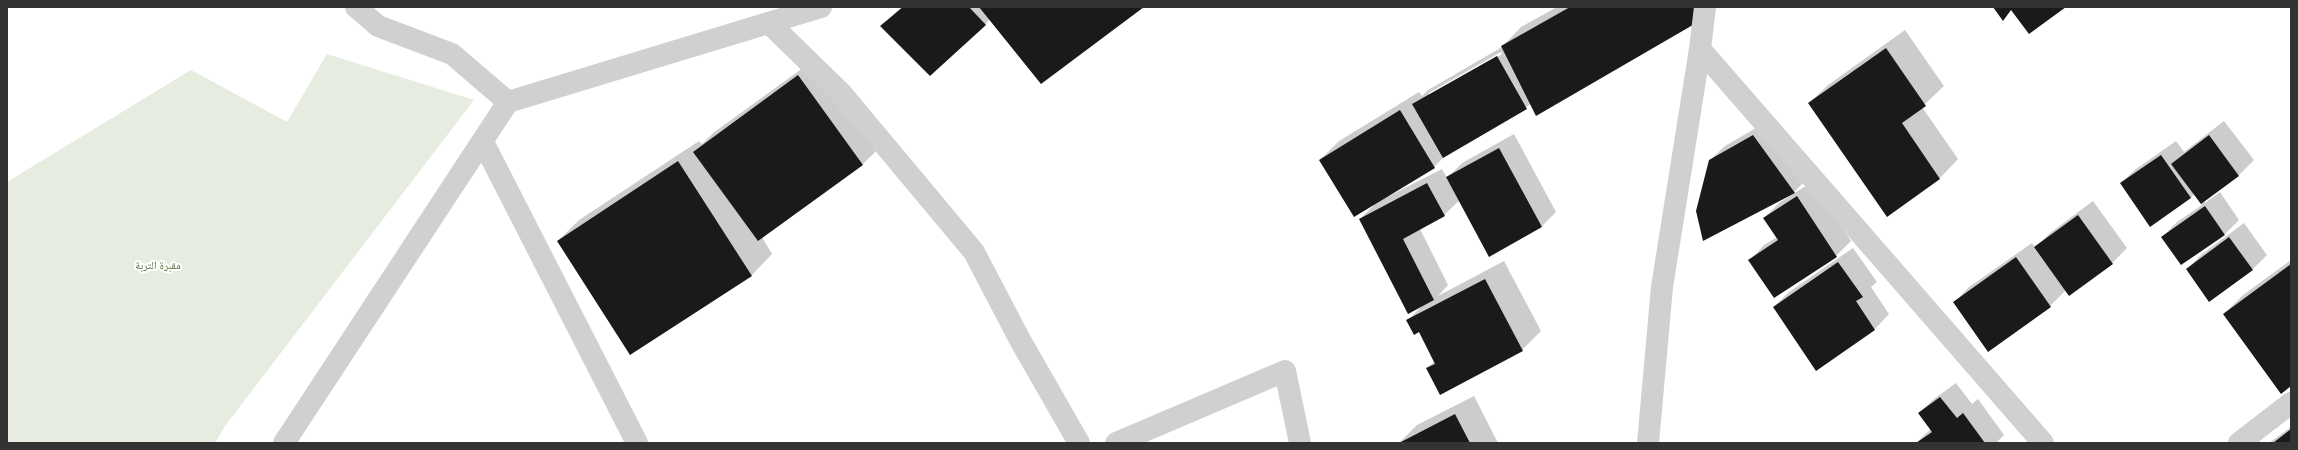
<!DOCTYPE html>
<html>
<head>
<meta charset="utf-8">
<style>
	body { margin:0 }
	#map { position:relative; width:2298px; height:450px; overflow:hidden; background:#fff; font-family:Montserrat,sans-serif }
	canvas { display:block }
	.frame { position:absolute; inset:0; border:8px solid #333; pointer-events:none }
</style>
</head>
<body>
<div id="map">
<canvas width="2298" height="450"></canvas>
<div class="frame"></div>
</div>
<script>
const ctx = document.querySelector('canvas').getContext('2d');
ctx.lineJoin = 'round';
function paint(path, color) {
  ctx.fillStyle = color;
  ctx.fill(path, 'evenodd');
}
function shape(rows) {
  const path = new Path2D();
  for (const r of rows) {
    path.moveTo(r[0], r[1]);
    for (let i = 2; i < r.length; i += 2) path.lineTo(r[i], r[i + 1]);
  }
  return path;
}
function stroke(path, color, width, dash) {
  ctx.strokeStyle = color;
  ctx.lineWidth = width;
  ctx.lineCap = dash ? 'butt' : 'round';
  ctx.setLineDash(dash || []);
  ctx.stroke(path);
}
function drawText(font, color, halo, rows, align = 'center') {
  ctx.font = font + ' Montserrat,"Noto Naskh Arabic",sans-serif';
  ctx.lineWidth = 4;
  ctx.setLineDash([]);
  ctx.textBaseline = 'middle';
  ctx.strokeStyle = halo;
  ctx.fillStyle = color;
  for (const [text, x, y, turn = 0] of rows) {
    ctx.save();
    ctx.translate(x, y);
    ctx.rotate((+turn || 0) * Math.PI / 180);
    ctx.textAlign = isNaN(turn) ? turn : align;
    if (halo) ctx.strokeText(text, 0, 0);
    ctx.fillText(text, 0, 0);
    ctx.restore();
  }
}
paint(shape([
	[327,54,474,100,225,426,215,443,7,443,7,182,191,70,287,122]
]), '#e6ecdf');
paint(shape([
	[901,7,1142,7,990,19,985,25,882,26],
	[1557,7,1711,7,1531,104,1445,156,1434,167,1389,195,1389,196,1442,169,1447,178,1462,163,1514,134,1556,212,1542,226,1460,200,1444,215,1420,229,1448,285,1438,296,1504,261,1541,331,1522,350,1427,368,1435,361,1419,331,1408,320,1422,306,1360,219,1374,205,1320,160,1339,141,1419,92,1422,96,1428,90,1502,47,1521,27],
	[1501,52,1502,54,1429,96,1429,93],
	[1905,30,1944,86,1922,107,1958,159,1940,178,1887,215,1809,103,1828,85],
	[818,57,882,145,863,164,762,237,772,254,752,275,631,353,558,241,579,220,699,141,702,144,713,133],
	[1768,121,1809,177,1794,192,1704,240,1709,161,1725,146],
	[2224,121,2254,160,2239,175,2204,201,2205,203,2220,192,2239,220,2224,235,2162,237,2177,222,2202,205,2194,194,2191,198,2121,183,2136,169,2176,141,2184,152],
	[1812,182,1851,241,1836,256,1750,260,1764,245,1777,237,1764,218,1779,203],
	[2093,201,2127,248,2112,263,2066,290,2050,306,1955,302,1969,287,2032,243,2035,248,2050,233],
	[2244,223,2267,255,2253,269,2209,301,2187,269,2202,254],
	[1853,248,1877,282,1871,287,1889,314,1875,329,1817,370,1774,307,1789,292],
	[2291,260,2291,385,2224,314,2243,295],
	[1956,383,1972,404,1978,399,2004,435,1996,443,1916,443,1931,429,1919,413,1934,399],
	[1474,396,1498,443,1399,443,1417,425],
	[2291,427,2291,443,2269,443]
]), '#0003');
paint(shape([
	[903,7,969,7,986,25,930,76,880,26],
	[979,7,1144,7,1041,84],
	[1570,7,1696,7,1698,22,1536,116,1501,46],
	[1993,7,2066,7,2029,34,2011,10,2003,21],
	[1886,48,1926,106,1902,123,1940,179,1887,217,1808,103],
	[1497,56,1527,109,1443,158,1412,104],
	[798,75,863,165,758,241,693,152],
	[1400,110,1435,168,1354,217,1319,160],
	[1753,135,1795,193,1703,241,1696,211,1709,160],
	[2209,135,2239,176,2201,204,2171,164],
	[1499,148,1542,227,1489,257,1446,177],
	[2161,155,2191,198,2150,227,2120,183],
	[678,161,752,276,630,355,557,241],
	[1427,183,1445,216,1403,239,1434,300,1408,314,1359,219],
	[1797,196,1837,257,1774,298,1748,260,1778,240,1763,218],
	[2205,206,2225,235,2181,265,2161,237],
	[2078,215,2113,264,2069,296,2034,247],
	[2229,237,2253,270,2209,302,2186,269],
	[2016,257,2051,307,1988,352,1953,302],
	[1838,262,1863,297,1856,301,1875,330,1816,371,1773,307],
	[2291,264,2291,386,2281,394,2223,314],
	[1485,279,1523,351,1440,395,1426,368,1435,364,1419,332,1414,335,1406,320],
	[1940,397,1957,418,1963,413,1985,443,1916,443,1932,432,1918,413],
	[1455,414,1470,443,1399,443],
	[2291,429,2291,443,2273,443]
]), '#1a1a1a');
stroke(shape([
	[356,7,378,26,452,54,508,102],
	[769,23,842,94,974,252,1020,340,1079,443],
	[1700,49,2043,443],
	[483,142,637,443],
	[284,443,508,102,821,7],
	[1116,443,1285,371,1300,443],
	[1648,443,1662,287,1700,49,1705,7],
	[2239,443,2291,403]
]), '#d0d0d0', 22);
drawText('11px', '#56703f', '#fff', [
	["مقبرة التربة",158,266]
]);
</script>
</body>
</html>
